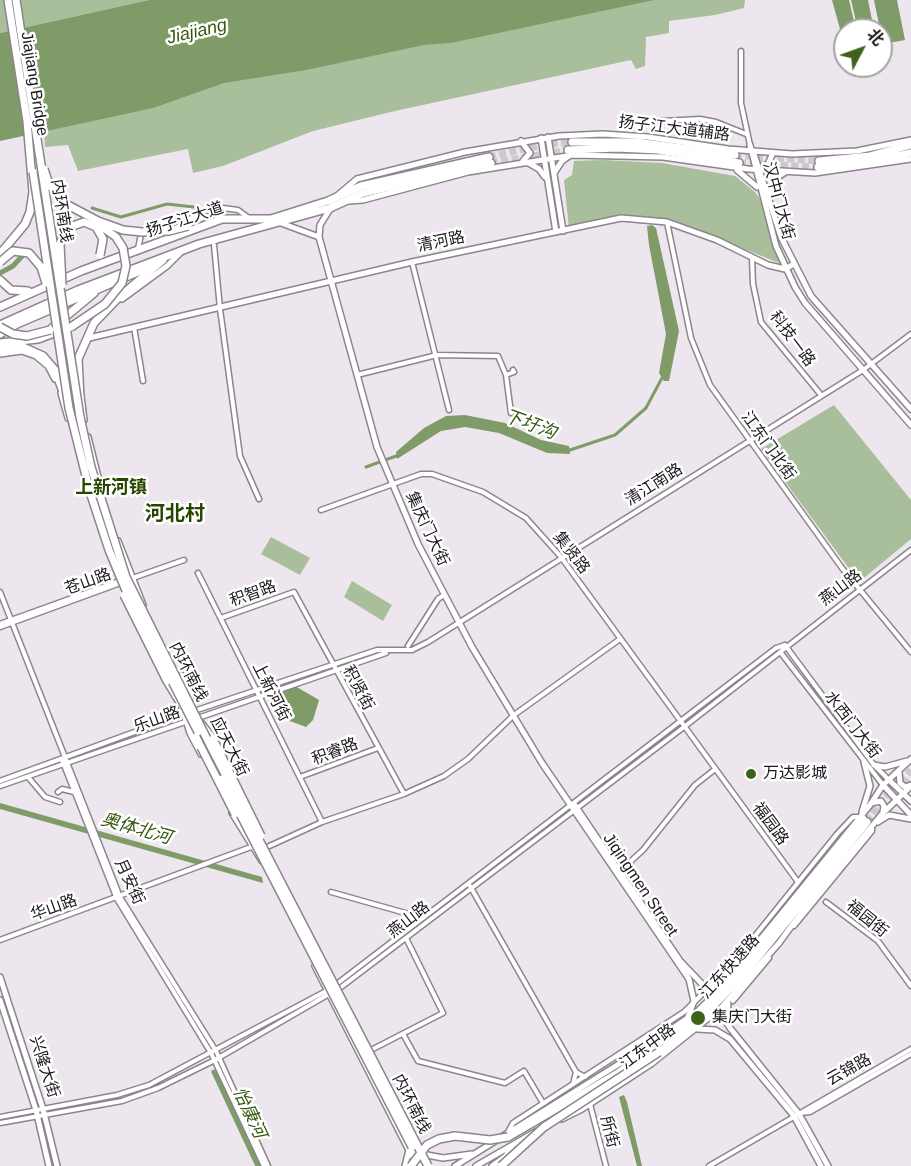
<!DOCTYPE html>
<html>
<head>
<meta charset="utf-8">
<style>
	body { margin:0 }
	#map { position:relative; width:911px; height:1166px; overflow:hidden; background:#ede6ee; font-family:Helvetica,"Noto Sans SC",sans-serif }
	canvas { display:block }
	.north { position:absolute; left:833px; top:18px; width:60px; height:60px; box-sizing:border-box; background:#fff; border:2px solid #a4a3a4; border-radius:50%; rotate:49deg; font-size:16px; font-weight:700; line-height:24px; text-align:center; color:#1b191c }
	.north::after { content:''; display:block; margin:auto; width:21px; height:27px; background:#3f621a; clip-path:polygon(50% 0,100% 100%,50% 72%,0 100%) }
</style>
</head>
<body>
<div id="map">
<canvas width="911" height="1166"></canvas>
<div class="north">北</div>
</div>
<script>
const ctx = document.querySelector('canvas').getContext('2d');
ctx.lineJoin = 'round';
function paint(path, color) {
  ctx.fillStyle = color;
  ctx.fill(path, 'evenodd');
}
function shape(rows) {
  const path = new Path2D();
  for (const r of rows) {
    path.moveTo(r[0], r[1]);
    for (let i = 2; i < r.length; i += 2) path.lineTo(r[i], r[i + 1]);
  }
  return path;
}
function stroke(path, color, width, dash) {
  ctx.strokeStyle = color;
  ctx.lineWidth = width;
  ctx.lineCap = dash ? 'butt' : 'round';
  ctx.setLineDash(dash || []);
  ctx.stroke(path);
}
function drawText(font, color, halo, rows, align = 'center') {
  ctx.font = font + ' Helvetica,"Noto Sans SC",sans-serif';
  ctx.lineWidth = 5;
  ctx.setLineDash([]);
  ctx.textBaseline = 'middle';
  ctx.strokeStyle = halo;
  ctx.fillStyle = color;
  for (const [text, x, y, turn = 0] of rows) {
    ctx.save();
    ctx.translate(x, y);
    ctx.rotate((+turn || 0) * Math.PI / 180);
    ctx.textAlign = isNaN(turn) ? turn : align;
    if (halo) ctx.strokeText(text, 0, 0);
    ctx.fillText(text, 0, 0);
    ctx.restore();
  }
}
paint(shape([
	[0,0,149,0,0,33],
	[622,0,745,0,744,8,715,15,669,21,669,33,646,37,645,66,636,69,631,60,395,111,313,131,223,166,193,173,188,149,78,171,68,145,45,147,44,126,156,94],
	[603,160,662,163,735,176,755,192,760,199,779,263,670,219,621,218,569,229,564,180,572,175,574,161],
	[834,405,911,500,911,539,859,582,761,449],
	[271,537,310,558,300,575,261,554],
	[352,581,392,605,383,621,344,597]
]), '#a9be9a');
paint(shape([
	[149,0,654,0,451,43,424,45,306,70,224,83,153,108,0,141,0,33],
	[832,0,849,0,856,30,845,30,845,47],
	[851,0,868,0,874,30,858,30],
	[874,0,897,0,905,40,883,44],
	[652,225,656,228,679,331,669,381,664,381,659,373,666,334,649,245,647,226],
	[465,415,505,423,541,440,569,446,570,454,547,453,499,433,465,427,441,431,397,459,396,452,424,428,446,416],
	[295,686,319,700,313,720,306,727,279,717,274,712,280,692],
	[0,803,262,877,263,883,0,809],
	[624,1095,627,1102,642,1166,637,1166,619,1097]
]), '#7f9b68');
stroke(shape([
	[92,208,121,217,167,204,194,207],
	[567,451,615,435,646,408,663,376],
	[366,467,399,455]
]), '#7f9b68', 3);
stroke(shape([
	[0,273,13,266,25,253],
	[214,1072,258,1166]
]), '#7f9b68', 5);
stroke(shape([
	[735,155,819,161],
	[489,157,542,145,572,142],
	[491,163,568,150],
	[739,163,818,167],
	[863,819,911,770],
	[867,822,911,779]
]), '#cec7ce', 7, [7, 3.5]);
const minor = shape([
	[741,51,741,103,750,145],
	[642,122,700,119,716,122,746,134],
	[667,222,691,338,710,385,842,568,911,652],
	[214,245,220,309,240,456,259,499],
	[138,249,141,234,152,224,188,220,204,211,223,208,238,210,249,218],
	[752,258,753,284,761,322,821,395],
	[412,262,449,410],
	[134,327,143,381],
	[357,375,437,355,498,356,506,375,511,413],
	[506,375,514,372,513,370],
	[321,510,421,474,432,474,483,492,526,518,561,557,798,882],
	[198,573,322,822],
	[130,579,184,560],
	[0,592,120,897,216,1051,268,1166],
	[221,618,294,592,404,794],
	[0,624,122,580],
	[0,627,123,582],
	[785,645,874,765,889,780],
	[408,646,438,599,444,595],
	[781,653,883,785],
	[194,711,377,650,412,650,428,642,863,370,911,334],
	[195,719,386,653],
	[62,760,117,899,211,1053,264,1166],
	[28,777,45,797,60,802],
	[300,777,378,748],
	[0,781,184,714],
	[0,786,188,721],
	[58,792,62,789,74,792],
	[265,848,322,822,404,794,444,776,468,759,514,715,620,639],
	[621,875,630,867,631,861,643,850,695,785,714,770],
	[470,886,576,1072,585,1077],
	[331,892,423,918],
	[826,902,878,941,911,986],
	[794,926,872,831,872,826],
	[0,940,251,847],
	[334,986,776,648,785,645],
	[336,991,684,727,911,550],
	[733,1001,769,958],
	[403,1034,418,1061,505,1083,524,1071,543,1103],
	[371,1050,443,1013,406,938],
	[573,1084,576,1072],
	[590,1104,606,1166],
	[800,1113,810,1112,911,1054],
	[0,1117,117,1095,149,1085,328,990],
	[0,1123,122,1101,158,1088,215,1060,329,994],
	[508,1132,513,1123,684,1012,730,967,837,834,853,817,860,817],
	[709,1166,911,1049]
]);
const major = shape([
	[548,137,563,231],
	[541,138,556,232],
	[521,141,530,153,523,161],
	[750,145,776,246,795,287,805,303,911,425],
	[773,153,768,164,773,171],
	[754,154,781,237,811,296,911,409],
	[527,162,539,169,545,177],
	[737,170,757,187],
	[554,173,562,161,569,156],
	[770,193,776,178,784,173],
	[338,195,357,179,465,152,559,136,603,134,648,137,728,149,792,154,857,151,911,140],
	[349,201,363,200,468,172,573,155,663,157,748,169,815,173,911,159],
	[330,209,320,225,319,237,377,447,418,544,472,647,542,763,689,979,694,1001,688,1017],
	[281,223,319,237],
	[122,299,167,266,181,252],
	[89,338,412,262,621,218,667,222,717,240,768,265,785,269,794,264],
	[0,354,22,351,36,356,48,366,55,379],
	[61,393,68,418],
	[81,396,84,420],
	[88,437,99,481],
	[118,541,143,605],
	[181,705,190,733,201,754],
	[874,765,885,767,907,761],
	[899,772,900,783,905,787,911,785],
	[889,780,911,801],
	[883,785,911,815],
	[871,803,881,801,884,806,883,812],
	[574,804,680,961,703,985,720,988],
	[862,812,870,786,864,762],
	[232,813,262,861],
	[878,822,889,815,911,819],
	[315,966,417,1166],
	[0,977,43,1109,57,1166],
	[728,979,870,805,883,785,911,759],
	[0,1000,36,1110,49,1166],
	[728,1000,727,1023,730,1028,799,1114,828,1166],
	[697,1029,715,1030,730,1039,794,1116,821,1166],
	[562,1119,582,1109,651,1064,721,1008,779,943,815,894,882,814,911,786],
	[421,1150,427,1155,443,1158,472,1154],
	[405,1166,409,1150],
	[455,1166,643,1049,686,1019],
	[476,1166,537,1131],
	[492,1166,506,1156,512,1146]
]);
const highway = shape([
	[16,0,39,152],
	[572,142,636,142,735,155],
	[568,150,617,148,658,150,739,163],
	[819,161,870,156,911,145],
	[818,167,866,163,911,153],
	[0,254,25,224,30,212,33,192,27,121,8,0],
	[0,280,11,290,28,291],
	[0,307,81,271,222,219,271,219,328,201,361,186,489,157],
	[0,325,78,290,199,244,330,208,363,193,491,163],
	[52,328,94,293],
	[0,334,17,324,147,268],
	[0,343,38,339,70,327],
	[0,350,23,347,43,356,55,370,65,397],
	[80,398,78,359,94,323,117,299,163,260],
	[181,676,190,699],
	[167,681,181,704],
	[188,721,201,747],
	[201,724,213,739],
	[659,1052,694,1025,742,977,867,822],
	[508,1137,618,1073,690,1020,735,976,863,819],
	[412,1147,422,1166]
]);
stroke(minor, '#8c858d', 7);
stroke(major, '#8c858d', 8);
stroke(highway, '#8c858d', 10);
stroke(minor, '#fff', 4);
stroke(major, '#fff', 5);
stroke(highway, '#fff', 7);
const highwayBridge = shape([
	[39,152,80,417,91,467,126,577,212,749,428,1166],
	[44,169,49,184,64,203,98,221,123,230,142,232,169,231,188,226],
	[33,172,69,408,90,492,109,550,127,593,198,732],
	[0,262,13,251,29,253,41,267,46,283],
	[62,285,60,244,67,228,84,222,96,227,103,239,100,255],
	[0,327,13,334,27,336,50,330],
	[71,327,105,304,122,283,126,266,123,248,116,237,98,224],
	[124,595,167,681],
	[213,739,261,836],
	[201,747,235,814],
	[222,779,412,1147],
	[411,1166,427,1145,439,1139,455,1136,490,1140,508,1137],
	[501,1166,544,1127,659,1052]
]);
stroke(highwayBridge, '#8c858d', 10, []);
stroke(highwayBridge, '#fff', 7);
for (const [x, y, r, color] of [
	[751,774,6,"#3f621a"],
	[698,1018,8,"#3f621a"]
]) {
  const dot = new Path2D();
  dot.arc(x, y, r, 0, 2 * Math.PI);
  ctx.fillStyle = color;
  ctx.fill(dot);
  stroke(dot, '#fff', 2);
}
drawText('16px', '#1b191c', '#fff', [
	["Jiajiang Bridge",34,84,81],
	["扬子江大道辅路",674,129,7],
	["汉中门大街",778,201,75],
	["内环南线",61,211,81],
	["扬子江大道",185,220,-18],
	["清河路",441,242,-12],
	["科技一路",792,339,53],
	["江东门北街",768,446,54],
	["清江南路",654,485,-32],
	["集庆门大街",427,529,65],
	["集贤路",571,553,52],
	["苍山路",88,582,-20],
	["燕山路",841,588,-37],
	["积智路",253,594,-20],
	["内环南线",188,672,63],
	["积贤街",358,688,62],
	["上新河街",271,692,63],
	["乐山路",157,720,-20],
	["水西门大街",852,725,52],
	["应天大街",229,747,63],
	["积睿路",335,752,-21],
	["福园路",770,824,54],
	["月安街",129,882,65],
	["Jiqingmen Street",640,885,56],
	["华山路",54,908,-20],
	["福园街",867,919,39],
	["燕山路",409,920,-38],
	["江东快速路",730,967,-48],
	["江东中路",648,1047,-37],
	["兴隆大街",44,1067,72],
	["云锦路",849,1070,-29],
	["内环南线",411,1104,63],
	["所街",609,1132,76]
]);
drawText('16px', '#1b191c', '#fff', [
	["万达影城",763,774],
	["集庆门大街",712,1018]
], 'left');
drawText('italic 18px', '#36590e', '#fff', [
	["Jiajiang",197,32,-13],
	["下圩沟",530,425,20],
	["奥体北河",136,829,16],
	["怡康河",249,1113,65]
]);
drawText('bold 18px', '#274600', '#fff', [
	["上新河镇",111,488]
]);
drawText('bold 20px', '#274600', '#fff', [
	["河北村",175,514]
]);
</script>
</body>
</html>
